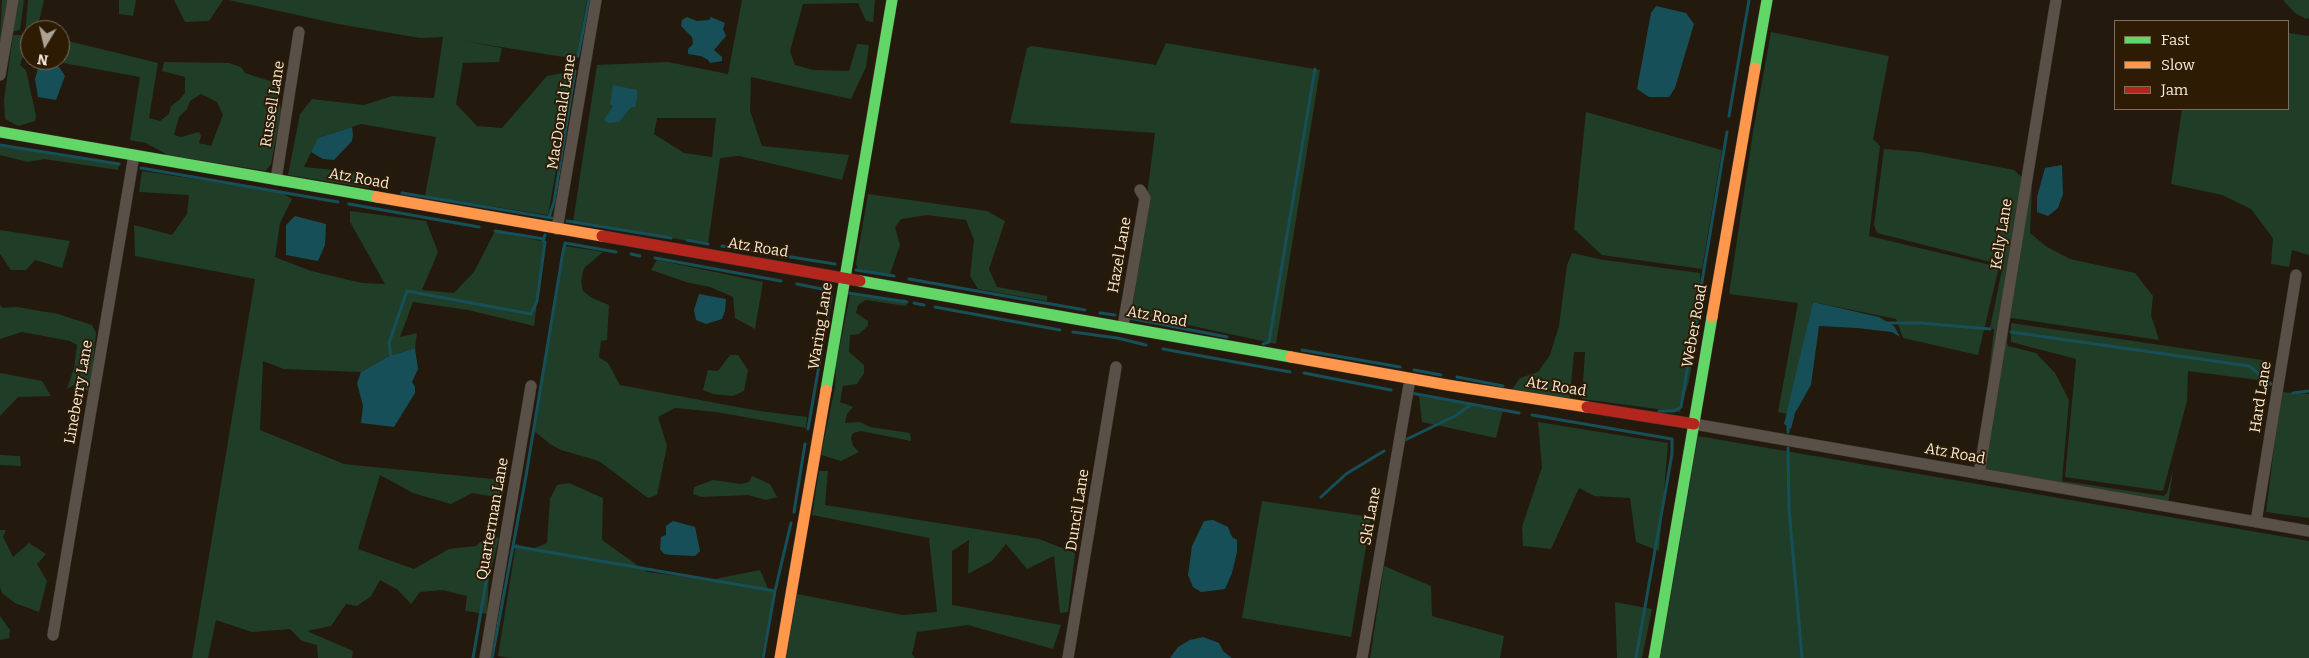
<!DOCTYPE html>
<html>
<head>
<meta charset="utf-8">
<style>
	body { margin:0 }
	#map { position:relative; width:2309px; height:658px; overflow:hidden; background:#231a0d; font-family:Bitter,serif }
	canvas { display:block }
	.legend { position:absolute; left:2114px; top:20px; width:175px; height:90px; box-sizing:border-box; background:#2d1c03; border:1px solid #7e6f5a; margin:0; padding:6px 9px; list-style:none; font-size:15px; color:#f7ebdc }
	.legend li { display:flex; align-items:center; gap:10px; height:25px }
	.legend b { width:25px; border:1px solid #7e6f5a }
	.north { position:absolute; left:20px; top:20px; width:50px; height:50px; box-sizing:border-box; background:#2d1c03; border:1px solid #7e6f5a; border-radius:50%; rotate:189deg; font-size:14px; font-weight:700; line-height:20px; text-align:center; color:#f7ebdc }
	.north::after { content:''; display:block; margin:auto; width:18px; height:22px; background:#ada294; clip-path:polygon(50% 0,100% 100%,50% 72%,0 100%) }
</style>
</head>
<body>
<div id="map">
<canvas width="2309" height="658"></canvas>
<ul class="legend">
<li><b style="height:6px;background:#63d668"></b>Fast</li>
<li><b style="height:6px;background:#ff974d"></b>Slow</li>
<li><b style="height:6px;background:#b3261e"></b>Jam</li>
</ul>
<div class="north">N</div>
</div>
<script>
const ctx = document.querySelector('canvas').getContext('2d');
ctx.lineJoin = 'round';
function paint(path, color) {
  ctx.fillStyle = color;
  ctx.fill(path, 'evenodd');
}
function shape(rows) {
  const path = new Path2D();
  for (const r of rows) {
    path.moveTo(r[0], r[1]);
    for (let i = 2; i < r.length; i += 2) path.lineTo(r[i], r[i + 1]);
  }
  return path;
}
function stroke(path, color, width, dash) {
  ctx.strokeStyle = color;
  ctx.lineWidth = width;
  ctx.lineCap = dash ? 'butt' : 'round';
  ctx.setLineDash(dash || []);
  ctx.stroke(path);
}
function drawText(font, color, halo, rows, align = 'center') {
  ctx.font = font + ' Bitter,serif';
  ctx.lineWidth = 4;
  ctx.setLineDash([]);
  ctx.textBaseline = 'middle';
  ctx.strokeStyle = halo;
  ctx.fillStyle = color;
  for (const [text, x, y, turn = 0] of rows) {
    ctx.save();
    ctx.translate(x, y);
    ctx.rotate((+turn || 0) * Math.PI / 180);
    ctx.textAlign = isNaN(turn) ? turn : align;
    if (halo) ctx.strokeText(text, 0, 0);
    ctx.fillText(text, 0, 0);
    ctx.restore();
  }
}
paint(shape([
	[2,0,24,0,20,30,11,32,8,42,0,41],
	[28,0,44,0,37,30,30,30,30,57,23,56,20,65,26,70,36,116,35,121,18,126,5,119,4,100,13,35,25,35],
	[119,0,136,0,133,16,119,14],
	[174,0,223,0,209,21,185,22],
	[229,0,587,0,576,59,464,41,502,48,499,62,463,63,456,104,477,126,502,128,547,76,574,71,548,215,425,196,436,137,361,124,318,138,304,167,366,173,369,188,288,175,300,114,312,99,364,105,392,96,434,98,443,37,420,38,338,24],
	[742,0,875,0,873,22,866,21,858,3,803,4,790,51,795,65,813,70,849,71,857,44,869,45,866,67,851,99,751,77,750,111,762,146,849,155,842,180,739,156,720,158,708,244,573,222,597,65,668,62,728,74],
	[657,118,716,118,712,157,684,153,654,134],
	[2283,0,2309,0,2309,18,2306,19,2295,13],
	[1771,32,1889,56,1873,139,1880,146,1869,236,1999,267,1978,355,1903,338,1896,319,1813,302,1788,414,1778,412,1798,303,1729,294,1753,132],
	[2288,33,2309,36,2309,255,2292,250,2289,267,2271,264,2273,238,2251,209,2222,195,2171,184,2182,109,2288,109],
	[60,39,158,63,149,118,160,121,169,114,171,106,179,100,185,93,185,77,162,71,164,62,229,63,241,67,245,73,276,83,281,112,271,164,266,171,168,155,146,143,130,140,140,77,47,60,60,60],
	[201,94,217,102,223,115,211,146,199,143,201,136,199,132,181,137,174,135,179,117,187,109,190,101],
	[1166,43,1320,70,1276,344,1132,313,1155,133,1010,123,1027,48,1032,46,1156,65],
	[1586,112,1722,150,1702,269,1602,255,1574,229],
	[0,145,55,155,119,164,118,170,44,159,28,162,0,155],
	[1884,149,1920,152,2014,170,2032,187,2030,233,2047,247,2070,259,2135,273,2153,296,2151,315,2159,340,2012,318,2009,319,2007,343,2008,346,2036,353,2055,373,2069,400,2062,481,2164,496,2167,493,2173,470,2167,511,1977,479,1994,329,1990,328,2003,265,1877,233,1874,225],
	[142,171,280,192,292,199,280,223,275,257,311,271,362,283,385,284,350,222,350,211,426,221,438,252,422,290,454,293,474,272,495,231,545,242,534,326,468,310,413,302,400,337,417,333,415,348,387,357,361,372,284,369,263,361,260,430,344,464,502,480,502,498,472,493,451,504,413,493,380,475,358,549,414,569,449,549,476,546,492,532,499,539,489,577,487,614,465,611,467,596,442,590,420,592,411,604,398,590,380,580,371,596,357,606,346,604,331,626,307,631,353,651,352,658,318,658,317,645,302,641,290,629,252,632,216,620,208,658,192,658,255,279,135,256,134,225,172,235,187,214,189,195,139,192],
	[868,194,987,211,1005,221,989,269,997,287,1047,296,1047,301,978,289,970,276,974,240,966,220,927,215,901,219,895,227,900,245,890,274,858,270,856,264],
	[0,230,70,241,62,268,35,260,26,270,11,270,0,254],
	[565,246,603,252,584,268,581,281,583,291,592,298,609,305,607,340,601,341,599,357,608,363,620,385,759,411,807,417,806,428,716,412,675,408,658,417,667,446,657,495,648,498,599,461,561,450,550,444,534,431],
	[1572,253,1604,260,1700,273,1701,310,1689,381,1680,412,1582,399,1585,352,1574,352,1569,405,1508,395,1520,378,1538,372,1550,355,1559,326,1567,265],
	[657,260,763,282,755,329,735,318,733,297,710,287,686,282,651,270],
	[850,295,907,302,906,306,866,300,858,305,856,313,868,321,868,326,859,334,850,335,849,352,864,365,864,373,857,384,843,386,840,402,853,407,847,414,845,423,860,422,870,427,910,433,911,441,861,431,853,433,851,438,853,446,859,452,841,461,821,455,835,387,836,364],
	[0,305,3,308,17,307,58,314,92,325,96,333,90,392,74,385,67,389,74,368,77,345,70,341,22,332,0,339],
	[2011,323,2269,361,2266,381,2188,371,2187,401,2163,491,2065,477,2076,359,2011,342],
	[730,355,738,355,748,370,744,391,733,396,713,394,703,390,708,370,718,371],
	[0,373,42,381,51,396,18,397,0,416],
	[2281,392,2309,394,2309,518,2266,512],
	[1419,396,1503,410,1496,438,1422,422],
	[1538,422,1668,443,1659,551,1636,542,1630,498,1594,496,1579,488,1551,549,1523,546,1522,527,1542,467],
	[1698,436,2309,541,2309,658,1660,658],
	[0,455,20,456,21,466,0,465],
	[819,471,828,471,825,505,1039,539,1075,553,1068,612,1060,613,1054,556,1027,569,1006,544,992,561,968,574,969,540,952,551,952,605,1061,625,1053,649,968,625,917,632,912,654,915,658,786,658,797,594,903,615,937,612,929,538,812,515],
	[752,476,770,484,777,497,766,500,748,495,701,497,693,494,694,487,713,480,741,484,749,482],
	[569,483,603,498,602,540,647,572,710,580,760,570,769,591,775,591,761,658,510,658,498,656,516,544,532,549,547,543,550,499,557,485],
	[1262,501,1371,517,1351,637,1242,618],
	[0,530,6,530,3,537,13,557,29,543,46,554,37,564,47,581,39,612,15,603,2,593,0,587],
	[1384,566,1431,586,1432,616,1504,636,1500,658,1370,658],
	[1615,602,1652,609,1642,658,1617,658],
	[0,616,10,630,9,638,0,640]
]), '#203d28');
paint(shape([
	[1656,6,1686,13,1694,24,1675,88,1669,97,1649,97,1637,89,1651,13],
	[687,17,697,21,709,20,711,17,725,23,723,29,726,36,714,50,722,57,722,61,710,63,708,60,701,56,688,54,688,49,693,44,692,37,681,26,682,20],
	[45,63,59,67,65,76,56,100,38,97,35,79,39,65],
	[613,85,637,90,637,99,635,107,631,107,619,122,608,123,604,120,613,106,610,104],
	[352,127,353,135,352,141,334,160,323,159,311,152,318,138],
	[2062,165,2063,194,2058,208,2048,216,2037,212,2037,197,2045,168],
	[295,216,326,224,325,245,318,261,286,255,286,225],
	[699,294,726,299,725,311,722,319,706,324,696,320,694,310],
	[1813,302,1879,317,1894,326,1900,337,1892,332,1857,328,1819,326,1811,385,1795,413,1791,429,1784,424],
	[415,348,418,369,412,382,415,387,415,393,394,427,361,423,363,406,357,383,361,372,387,357],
	[1213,520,1228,527,1232,537,1237,540,1237,552,1232,573,1225,589,1201,592,1193,587,1188,575,1192,546,1204,521],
	[673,521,695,527,700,551,695,556,672,555,664,554,660,549,661,537,666,535,666,526],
	[1203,637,1219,643,1223,651,1232,658,1170,658,1178,647,1190,640]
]), '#174f59');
stroke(shape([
	[578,56,589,0],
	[1729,116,1749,0],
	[0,145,119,164],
	[141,168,338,202],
	[402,193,552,218],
	[349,204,479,227],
	[549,217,554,202,575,71],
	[567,221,671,238],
	[495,231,544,239],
	[687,240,708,244],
	[722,246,835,264],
	[631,254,640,256],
	[655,258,781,281],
	[856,270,894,276],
	[909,279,1085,310],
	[797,284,827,290,831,296,808,429],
	[848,293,907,302,903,301],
	[914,303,924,305],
	[935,307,1060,330],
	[1100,313,1115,315],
	[1129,318,1227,337],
	[1885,323,1920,323,1990,329],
	[1073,332,1117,338,1146,345],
	[2011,332,2249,366,2271,384],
	[1263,344,1269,342,1315,69],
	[1163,349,1290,372],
	[1302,350,1400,367],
	[391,357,389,343,407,291,531,314,537,301,545,242,543,241,545,235],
	[1414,370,1441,375],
	[1304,373,1391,390],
	[1457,377,1503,386],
	[1411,393,1519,413],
	[2293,393,2309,391],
	[1659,411,1674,411,1681,407,1727,132],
	[1532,415,1672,439,1672,454,1636,658],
	[1788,423,1788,432],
	[1403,441,1455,416,1472,404],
	[1788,448,1789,508,1802,658],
	[1321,497,1346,474,1384,451],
	[794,512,805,444],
	[513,546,775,591],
	[473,658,502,489],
	[492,658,525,482,563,252,565,243,616,252],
	[763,658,775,591,791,523]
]), '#174f59', 3);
const street = shape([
	[0,75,13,0],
	[276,180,299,32],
	[557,229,596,0],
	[1123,326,1145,198,1140,190],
	[1694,424,2309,531],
	[1979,474,2056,0],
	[2256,522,2296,275],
	[53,635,134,155],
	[485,658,531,386],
	[1068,658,1116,367],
	[1362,658,1410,379]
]);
const fast = shape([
	[1755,68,1767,0],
	[0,132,377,197],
	[860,281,1291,357],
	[826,390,892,0],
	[1654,658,1712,317]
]);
const slow = shape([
	[377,197,602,236],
	[1712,317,1755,68],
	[1291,357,1447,385,1587,407],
	[780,658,826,390]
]);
const jam = shape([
	[602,236,860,281],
	[1587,407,1694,424]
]);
stroke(street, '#3b342c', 12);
stroke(fast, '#3b342c', 12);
stroke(slow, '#3b342c', 12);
stroke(jam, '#3b342c', 12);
stroke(street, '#595148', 11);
stroke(fast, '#63d668', 11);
stroke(slow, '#ff974d', 11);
stroke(jam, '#b3261e', 11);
drawText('15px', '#f7ebdc', '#2d1c03', [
	["Russell Lane",273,104,-81],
	["MacDonald Lane",562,112,-81],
	["Atz Road",359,179,10],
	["Kelly Lane",2002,234,-81],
	["Atz Road",758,248,9],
	["Hazel Lane",1120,255,-80],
	["Atz Road",1157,317,10],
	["Waring Lane",821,326,-81],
	["Weber Road",1695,326,-80],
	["Atz Road",1556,387,9],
	["Lineberry Lane",79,392,-80],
	["Hard Lane",2261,397,-81],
	["Atz Road",1955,454,10],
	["Duncil Lane",1078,510,-81],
	["Ski Lane",1371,516,-80],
	["Quarterman Lane",493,519,-80]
]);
</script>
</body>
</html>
